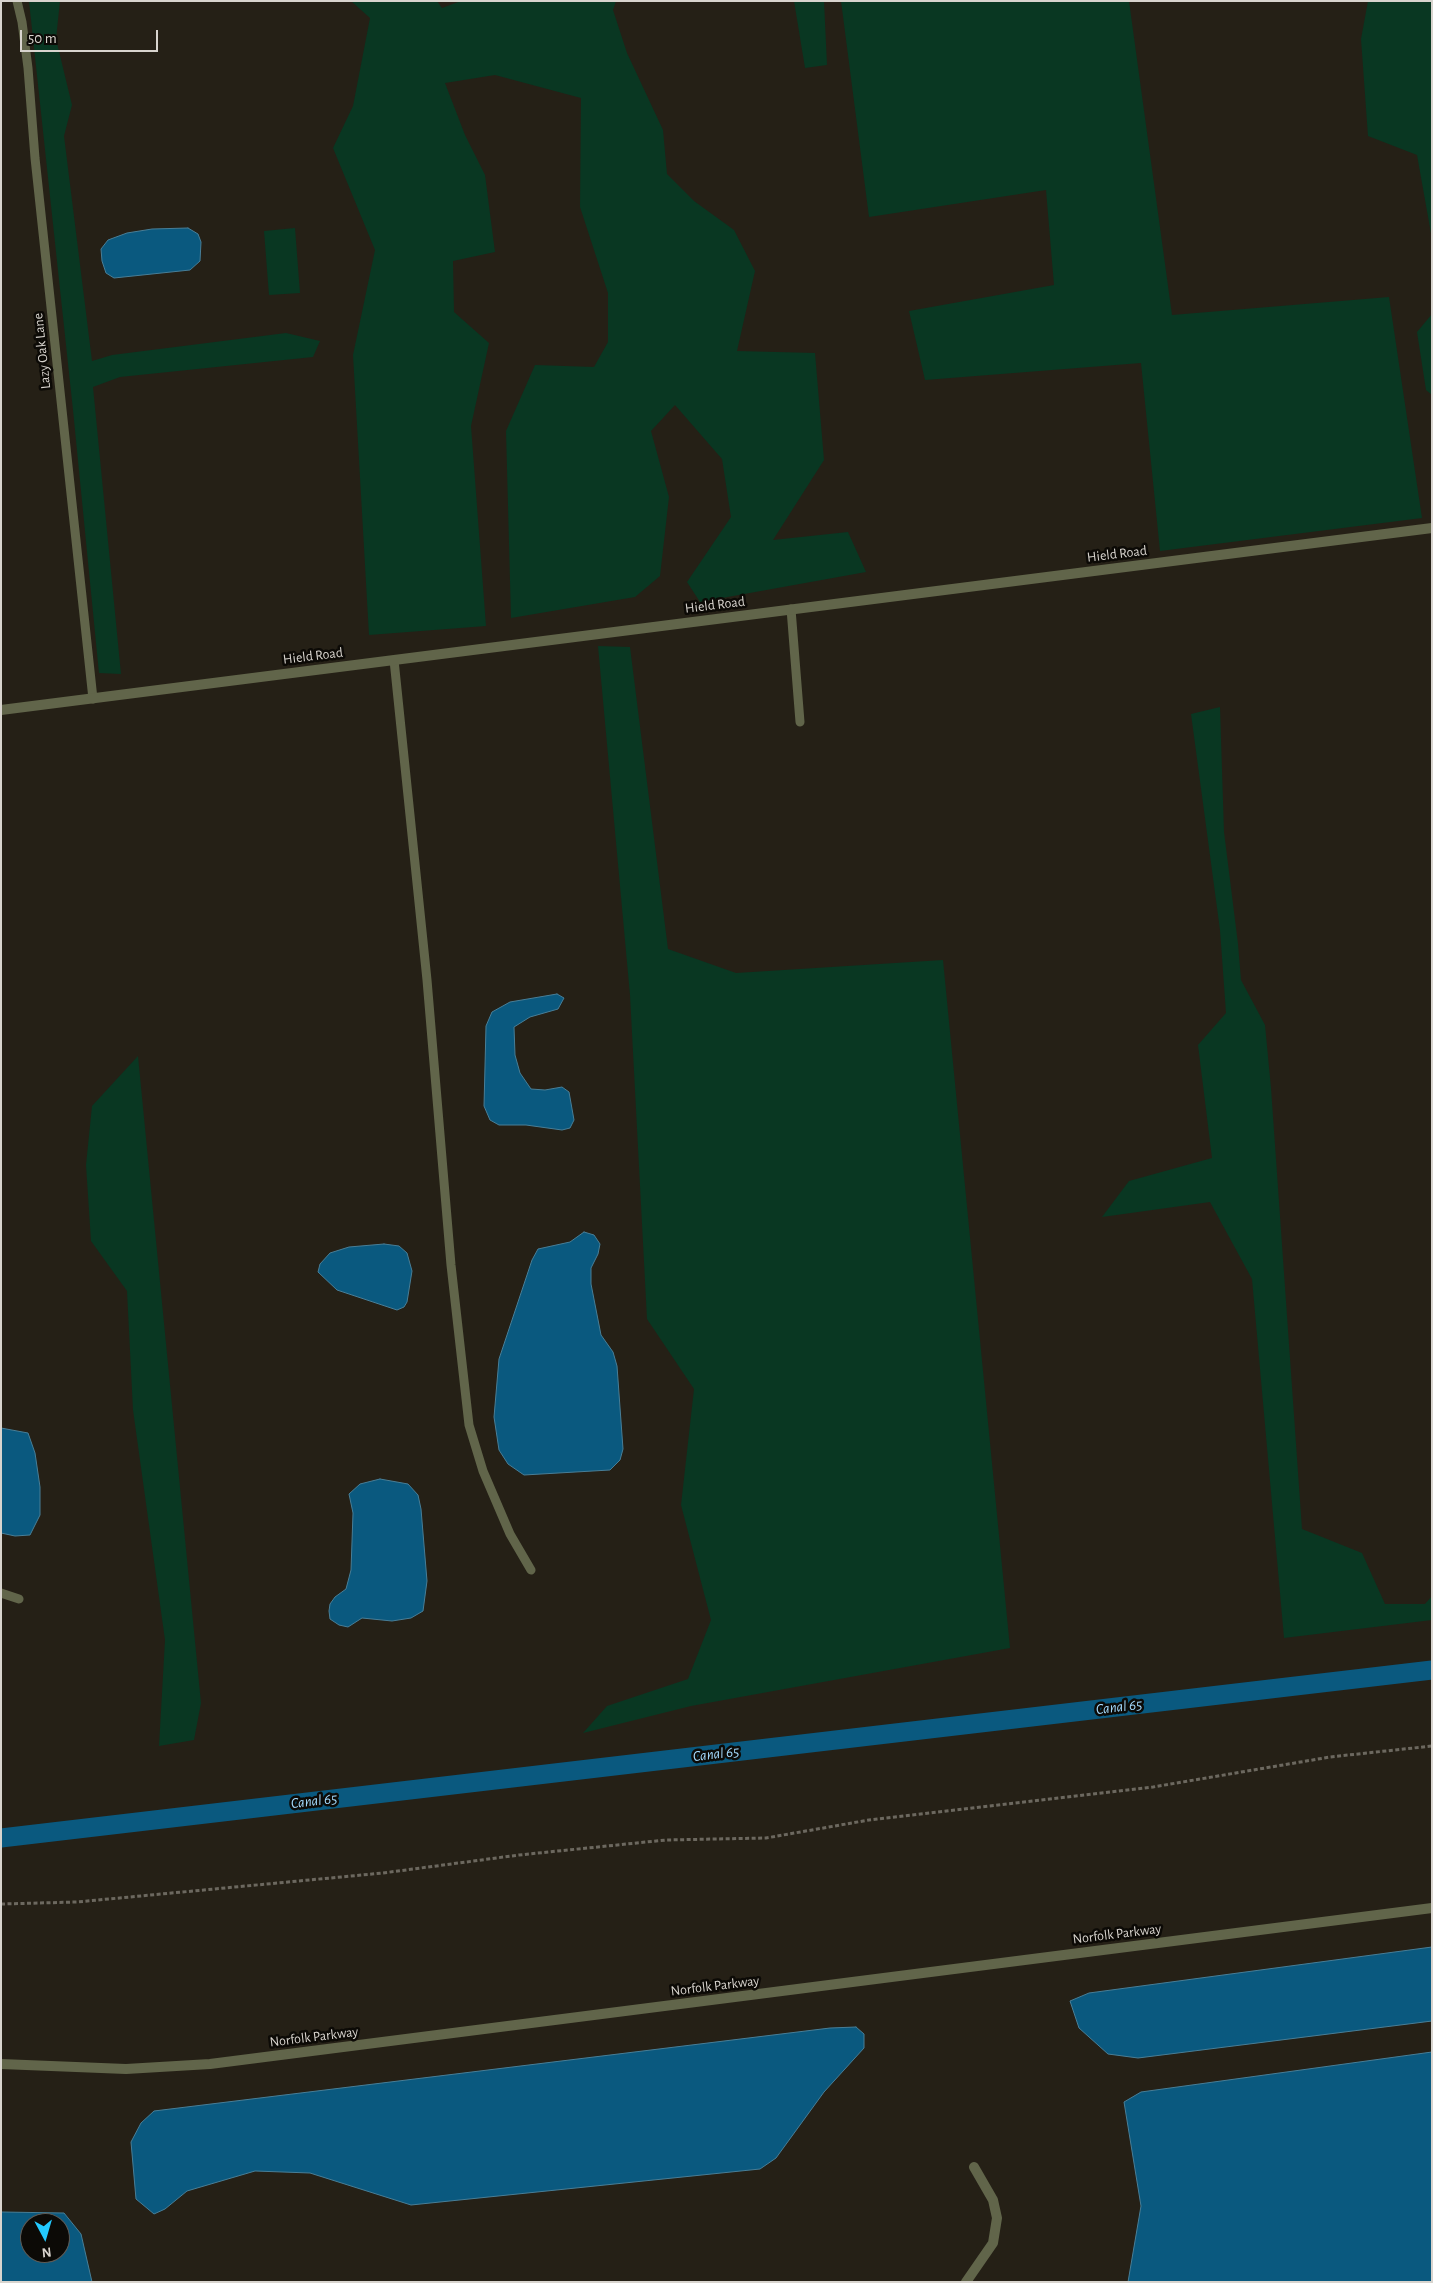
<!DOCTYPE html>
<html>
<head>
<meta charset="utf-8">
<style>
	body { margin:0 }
	#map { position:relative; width:1433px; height:2283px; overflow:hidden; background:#252016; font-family:"Alegreya Sans",sans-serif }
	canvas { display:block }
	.frame { position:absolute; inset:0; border:2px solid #d8d4ce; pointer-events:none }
	.north { position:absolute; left:20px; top:2213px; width:50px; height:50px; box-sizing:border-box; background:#0c0a06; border:1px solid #5e5b56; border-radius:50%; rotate:174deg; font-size:14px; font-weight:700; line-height:20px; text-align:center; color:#d8d4ce }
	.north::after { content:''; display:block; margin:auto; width:18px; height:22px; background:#23c9fe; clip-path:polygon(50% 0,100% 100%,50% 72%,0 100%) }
	.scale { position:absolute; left:20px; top:30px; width:138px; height:22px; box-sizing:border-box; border:2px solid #d8d4ce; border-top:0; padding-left:6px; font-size:15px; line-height:18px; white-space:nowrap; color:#d8d4ce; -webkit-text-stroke:4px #0c0a06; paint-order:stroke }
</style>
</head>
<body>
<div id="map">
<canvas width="1433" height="2283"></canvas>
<div class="frame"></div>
<div class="north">N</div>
<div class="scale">50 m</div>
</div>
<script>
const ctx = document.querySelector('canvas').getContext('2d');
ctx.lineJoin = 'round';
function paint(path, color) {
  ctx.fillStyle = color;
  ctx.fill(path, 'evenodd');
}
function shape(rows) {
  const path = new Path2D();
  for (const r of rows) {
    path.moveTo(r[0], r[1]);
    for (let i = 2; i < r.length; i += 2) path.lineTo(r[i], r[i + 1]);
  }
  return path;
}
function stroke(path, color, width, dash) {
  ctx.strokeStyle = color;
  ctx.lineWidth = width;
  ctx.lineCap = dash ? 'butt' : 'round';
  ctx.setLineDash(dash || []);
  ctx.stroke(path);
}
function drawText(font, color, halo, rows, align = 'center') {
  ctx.font = font + ' "Alegreya Sans",sans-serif';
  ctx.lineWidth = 5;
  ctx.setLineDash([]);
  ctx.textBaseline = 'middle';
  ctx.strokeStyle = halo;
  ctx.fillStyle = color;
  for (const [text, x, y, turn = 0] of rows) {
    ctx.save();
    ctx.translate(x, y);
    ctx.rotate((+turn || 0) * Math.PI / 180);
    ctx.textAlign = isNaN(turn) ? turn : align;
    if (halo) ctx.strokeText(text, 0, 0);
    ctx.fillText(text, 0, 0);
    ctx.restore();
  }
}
paint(shape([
	[29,1,60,1,56,39,72,105,64,136,92,361,112,355,286,333,320,341,313,357,120,377,93,387,121,674,99,673,73,410],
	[351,1,437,1,442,8,461,1,616,1,613,10,627,53,663,130,667,174,694,201,734,230,755,271,737,351,815,353,824,460,773,540,848,532,866,572,700,602,687,582,731,517,722,459,675,405,651,431,669,497,660,576,635,597,511,618,506,431,535,365,594,367,608,342,608,293,580,207,581,98,495,75,445,83,465,135,485,175,495,252,453,261,454,312,489,343,471,426,486,626,369,635,353,355,375,250,333,148,353,106,370,18],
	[794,1,824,1,827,65,805,68],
	[841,1,1129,1,1172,315,1389,297,1422,518,1160,551,1141,363,925,380,909,311,1054,285,1046,190,869,217],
	[1368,1,1432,1,1432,239,1417,155,1368,136,1361,39],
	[295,228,300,293,269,295,264,231],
	[1432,314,1432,395,1426,390,1417,332],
	[598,646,630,647,668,949,736,973,943,960,1010,1648,691,1706,583,1733,607,1706,688,1679,711,1620,681,1505,694,1389,647,1319,630,995],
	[1220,707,1224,832,1238,944,1241,980,1265,1025,1271,1088,1302,1529,1362,1553,1385,1604,1425,1604,1432,1596,1432,1620,1284,1638,1252,1279,1210,1202,1102,1217,1129,1181,1212,1158,1198,1045,1226,1013,1220,930,1191,714],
	[138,1056,201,1703,194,1740,159,1746,165,1640,133,1410,127,1291,91,1241,86,1165,92,1106]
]), '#093722');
const water = shape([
	[188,228,198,234,201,242,200,261,190,270,114,278,106,273,102,261,101,249,108,240,127,233,152,229,188,228],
	[557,994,564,998,558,1009,530,1017,514,1027,515,1055,520,1073,531,1089,545,1090,562,1087,569,1092,574,1120,570,1128,562,1130,526,1125,499,1125,490,1120,484,1106,486,1026,492,1012,510,1002,557,994],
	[584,1232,594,1235,600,1244,598,1254,591,1268,591,1284,601,1335,613,1352,617,1366,623,1449,620,1460,610,1470,524,1475,508,1464,499,1450,494,1417,499,1359,532,1260,538,1249,570,1242,584,1232],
	[384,1244,399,1246,407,1253,412,1271,407,1302,404,1307,397,1310,337,1290,318,1272,320,1264,330,1253,349,1247,384,1244],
	[1,1428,28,1433,35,1453,40,1487,40,1515,30,1535,15,1536,1,1533,1,1428],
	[380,1479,408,1484,418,1495,421,1509,427,1581,423,1611,411,1618,392,1621,362,1618,348,1627,339,1625,330,1619,329,1611,330,1604,335,1597,346,1589,351,1570,353,1513,349,1494,360,1484,380,1479],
	[1432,1947,1432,2021,1138,2058,1108,2054,1079,2028,1070,2001,1089,1993,1432,1947],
	[856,2027,864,2034,864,2048,824,2092,776,2158,760,2169,411,2205,310,2173,255,2171,187,2191,165,2209,154,2214,136,2199,131,2142,141,2123,154,2111,830,2028,856,2027],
	[1432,2052,1432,2282,1128,2282,1141,2206,1124,2102,1141,2092,1432,2052],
	[1,2212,64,2213,81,2234,92,2282,1,2282,1,2212],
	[30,2223,60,2223,60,2253,30,2253,30,2223]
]);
paint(water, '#0a597f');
stroke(water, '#487e97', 1);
stroke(shape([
	[1,1838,1432,1670]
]), '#0a597f', 19);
stroke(shape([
	[1,1904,77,1902,383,1873,519,1855,666,1840,766,1838,869,1820,1153,1787,1330,1757,1432,1746]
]), '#6c685f', 3, [4, 2.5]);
stroke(shape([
	[17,1,22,22,28,68,35,158,93,699],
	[791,609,800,722],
	[394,660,427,980,451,1265,469,1425,483,1471,510,1534,531,1570],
	[1,1593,19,1599]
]), '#61654a', 9);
stroke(shape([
	[1,2064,126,2069,210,2064,1432,1908],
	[966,2282,993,2243,997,2218,993,2200,974,2167]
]), '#61654a', 10);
stroke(shape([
	[1,710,1432,528]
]), '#61654a', 10);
drawText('14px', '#d8d4ce', '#0c0a06', [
	["Lazy Oak Lane",42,351,-96],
	["Hield Road",1117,554,-7],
	["Hield Road",715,605,-7],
	["Hield Road",313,656,-7],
	["Norfolk Parkway",1117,1934,-7],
	["Norfolk Parkway",715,1986,-7],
	["Norfolk Parkway",314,2037,-7]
]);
drawText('italic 15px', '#a4dafd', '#0c0a06', [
	["Canal 65",1119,1707,-7],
	["Canal 65",716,1754,-7],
	["Canal 65",314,1801,-7]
]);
</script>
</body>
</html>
